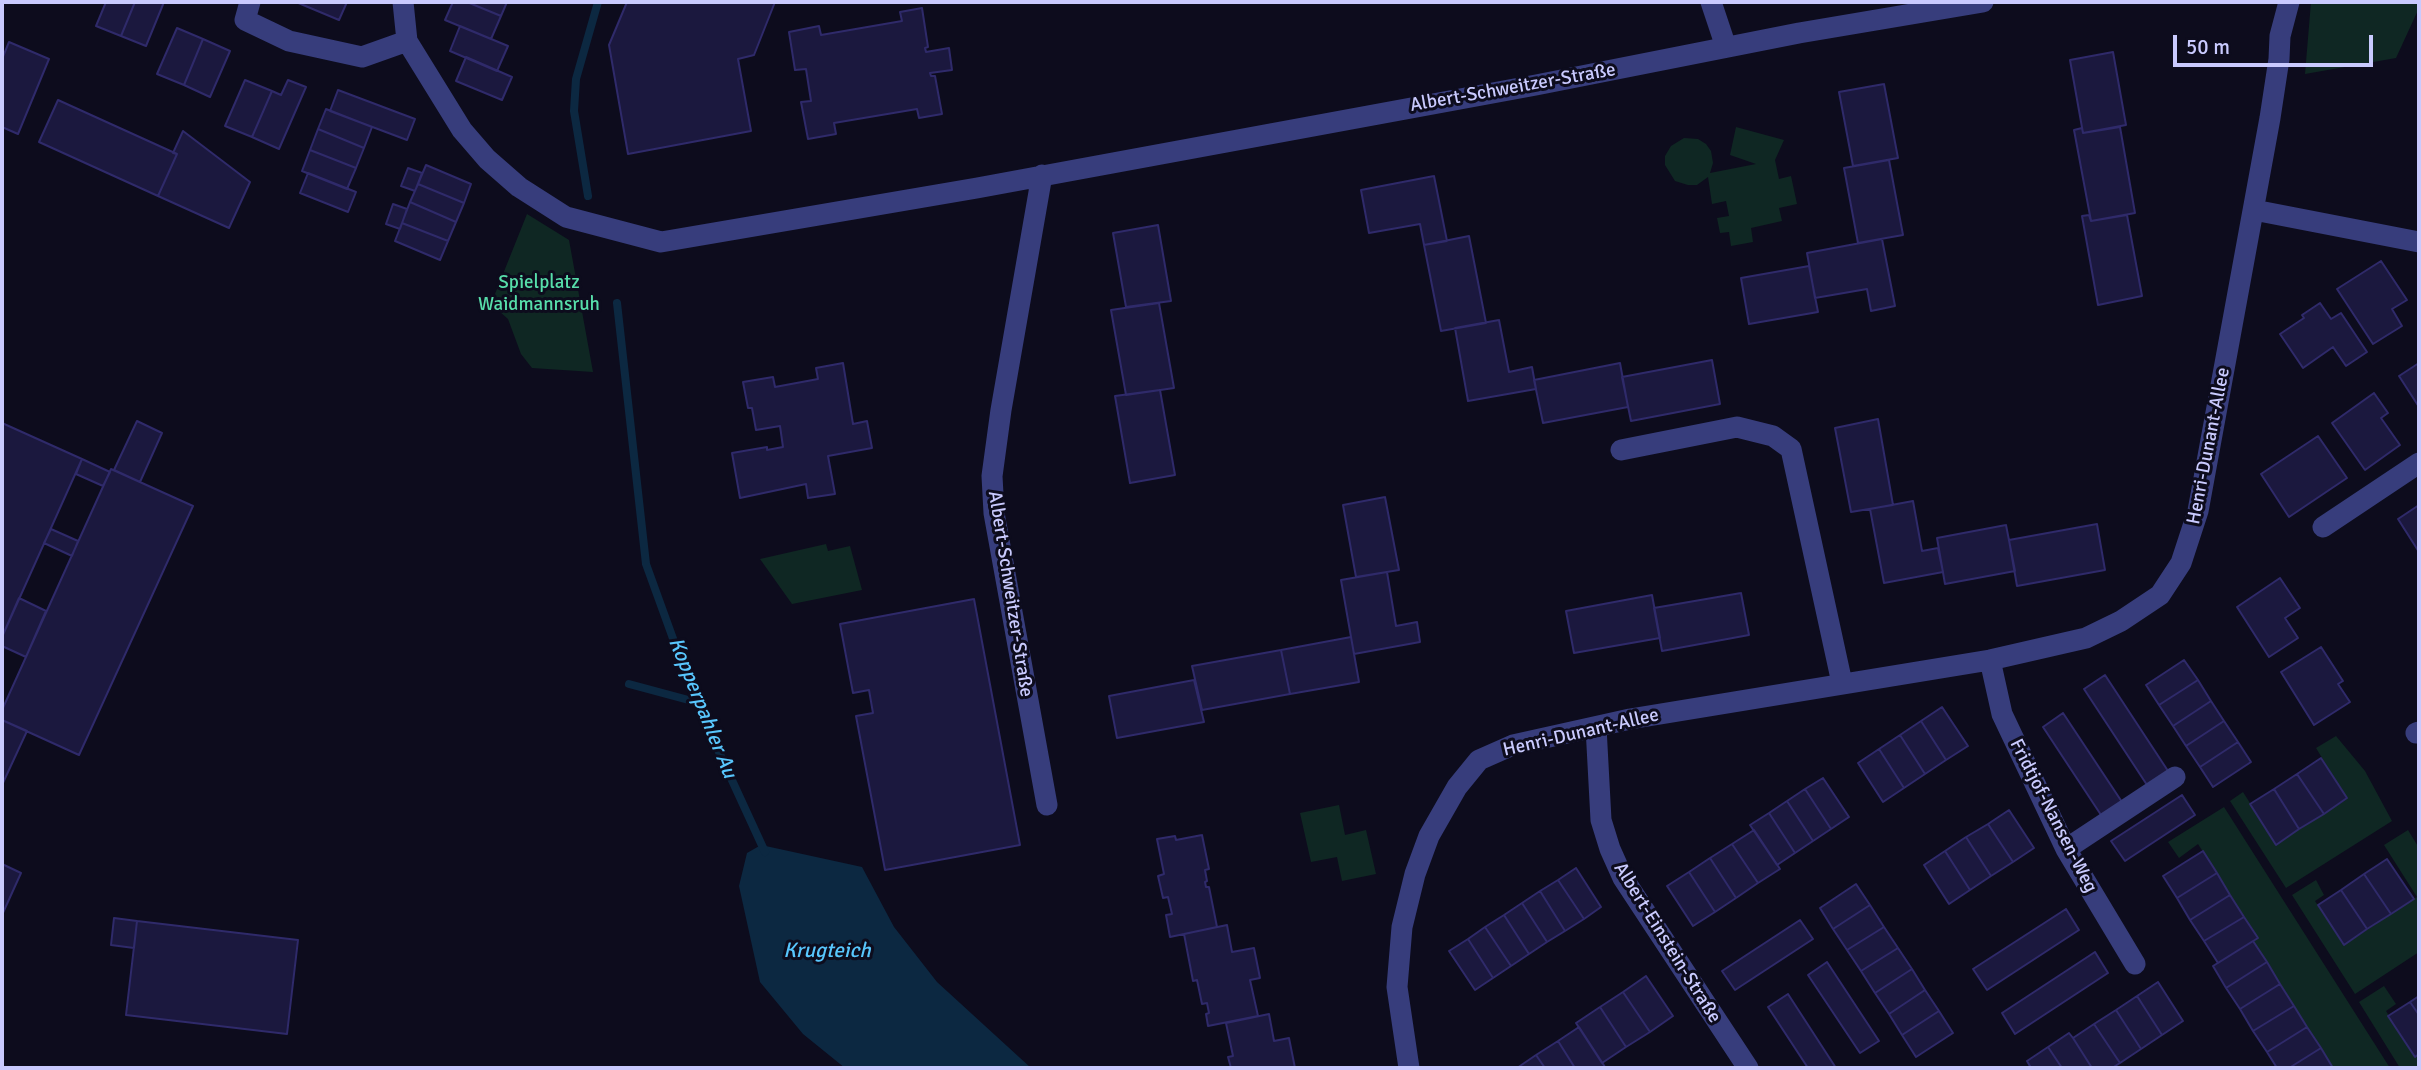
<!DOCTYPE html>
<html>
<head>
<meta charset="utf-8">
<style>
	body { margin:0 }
	#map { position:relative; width:2421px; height:1070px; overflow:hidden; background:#0d0c1d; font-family:Signika,sans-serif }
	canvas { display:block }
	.frame { position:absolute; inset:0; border:4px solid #c9cafe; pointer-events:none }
	.scale { position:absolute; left:2173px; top:35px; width:200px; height:32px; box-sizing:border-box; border:4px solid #c9cafe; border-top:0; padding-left:9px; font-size:21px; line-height:24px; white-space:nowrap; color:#c9cafe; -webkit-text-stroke:5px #0d0c1d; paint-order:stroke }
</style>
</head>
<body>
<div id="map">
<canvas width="2421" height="1070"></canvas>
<div class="frame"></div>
<div class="scale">50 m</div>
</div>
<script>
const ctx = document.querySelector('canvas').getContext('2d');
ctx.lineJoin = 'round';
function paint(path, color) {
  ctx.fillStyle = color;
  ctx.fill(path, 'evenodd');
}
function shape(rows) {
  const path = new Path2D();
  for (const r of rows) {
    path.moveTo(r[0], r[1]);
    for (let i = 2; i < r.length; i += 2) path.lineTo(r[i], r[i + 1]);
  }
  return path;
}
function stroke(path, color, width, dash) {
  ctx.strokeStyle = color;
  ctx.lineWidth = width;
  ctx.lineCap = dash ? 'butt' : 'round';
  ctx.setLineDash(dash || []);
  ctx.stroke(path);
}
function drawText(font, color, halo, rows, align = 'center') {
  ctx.font = font + ' Signika,sans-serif';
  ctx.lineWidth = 6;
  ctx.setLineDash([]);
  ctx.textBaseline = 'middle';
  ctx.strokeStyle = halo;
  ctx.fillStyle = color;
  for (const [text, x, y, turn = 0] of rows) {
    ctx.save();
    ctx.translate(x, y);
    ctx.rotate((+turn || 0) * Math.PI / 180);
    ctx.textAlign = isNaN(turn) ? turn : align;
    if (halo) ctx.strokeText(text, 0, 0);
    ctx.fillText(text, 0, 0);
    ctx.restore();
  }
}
paint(shape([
	[2311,2,2419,2,2419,8,2396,58,2305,74],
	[1736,127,1784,140,1775,160,1779,179,1791,176,1797,204,1779,208,1782,221,1751,228,1753,242,1731,246,1729,232,1720,233,1717,218,1729,216,1726,201,1712,204,1708,177,1697,185,1688,185,1675,181,1665,165,1665,156,1671,146,1684,138,1698,139,1706,144,1711,151,1713,163,1710,173,1756,164,1730,155],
	[527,214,569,240,593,372,532,368,521,354,508,319,491,304],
	[826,544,828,551,850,546,862,590,792,604,760,559],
	[2336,736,2365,771,2392,821,2286,888,2230,801,2243,792,2276,844,2347,799,2316,748],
	[1339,805,1345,835,1366,830,1376,874,1342,881,1337,857,1311,862,1300,813],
	[2224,807,2390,1068,2333,1068,2253,941,2257,937,2198,844,2179,858,2168,842],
	[2408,830,2419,848,2419,952,2355,994,2292,895,2316,880,2324,895,2315,901,2344,945,2417,897,2384,845],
	[2384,986,2396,1004,2386,1011,2414,1056,2419,1054,2419,1068,2400,1068,2359,1002]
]), '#0f2723');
paint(shape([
	[761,845,862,867,894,927,937,982,1031,1068,845,1068,803,1034,760,982,739,886,747,853]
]), '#0c2841');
stroke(shape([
	[588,196,574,111,576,79,598,2],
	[617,303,646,564,696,702,765,852],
	[629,684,696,702]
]), '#0c2841', 8);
const building = shape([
	[106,2,135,2,121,36,96,26,106,2],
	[135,2,164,2,146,46,121,36,135,2],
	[296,2,347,2,339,20,296,2],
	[453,2,467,2,501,16,491,39,445,20,453,2],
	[467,2,507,2,501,16,467,2],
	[627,2,775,2,754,55,738,59,751,131,628,154,609,45,627,2],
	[922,8,928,47,925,48,926,52,949,48,952,70,930,73,931,76,935,76,942,114,919,118,917,109,834,123,836,134,808,139,801,102,811,101,806,69,795,70,789,32,819,26,821,35,902,21,900,12,922,8],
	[460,26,508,46,497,71,450,51,460,26],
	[177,28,203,39,184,85,157,74,177,28],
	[203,39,230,51,210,97,184,85,203,39],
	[9,42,49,59,18,134,2,127,2,59,9,42],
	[2113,52,2126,125,2083,133,2070,60,2113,52],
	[466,57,512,77,502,100,456,81,466,57],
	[245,80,272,91,252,137,225,126,245,80],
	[288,80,306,87,279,149,252,137,272,91,281,95,288,80],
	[1884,84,1898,158,1853,166,1839,92,1884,84],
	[338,90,415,119,407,140,330,111,338,90],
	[58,100,177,154,158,196,39,142,58,100],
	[326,109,372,127,364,148,318,129,326,109],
	[2120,127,2135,213,2091,221,2074,130,2082,128,2083,133,2120,127],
	[318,129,364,148,356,168,310,150,318,129],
	[183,131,250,182,229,228,158,196,177,154,173,153,183,131],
	[310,150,356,168,347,189,302,171,310,150],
	[1889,160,1903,235,1858,243,1844,168,1889,160],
	[426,165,471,184,464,203,418,184,426,165],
	[408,168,422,173,415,191,401,186,408,168],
	[308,173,356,192,348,212,300,193,308,173],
	[1434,176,1447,241,1424,245,1420,224,1369,233,1361,190,1434,176],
	[418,184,464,203,456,222,410,202,418,184],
	[410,202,456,222,448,241,402,223,410,202],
	[393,204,407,209,400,229,386,224,393,204],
	[2089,215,2091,221,2127,215,2142,296,2098,305,2082,216,2089,215],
	[402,223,448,241,440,260,395,241,402,223],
	[1158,225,1171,301,1126,307,1113,233,1158,225],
	[1469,236,1486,323,1441,331,1424,245,1469,236],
	[1882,239,1895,306,1871,311,1867,289,1815,298,1807,253,1882,239],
	[2381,261,2407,300,2392,309,2402,326,2373,344,2337,289,2381,261],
	[1809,266,1818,312,1749,324,1741,278,1809,266],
	[1159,303,1174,388,1126,395,1111,310,1159,303],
	[2320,303,2331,319,2341,313,2367,352,2346,366,2333,347,2303,368,2280,334,2304,318,2302,315,2320,303],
	[1499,320,1509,372,1532,367,1536,389,1468,401,1455,328,1499,320],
	[1712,360,1720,404,1631,421,1622,377,1712,360],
	[843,363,853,424,867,421,872,448,828,456,835,494,808,498,806,484,740,498,732,453,767,447,767,450,783,447,780,426,756,430,752,408,748,408,743,382,773,377,775,387,818,379,816,368,843,363],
	[1620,363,1628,407,1543,423,1534,380,1620,363],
	[2419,363,2419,407,2399,376,2419,363],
	[1160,390,1175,475,1130,483,1115,396,1160,390],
	[2374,393,2388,413,2381,418,2400,445,2365,470,2332,423,2374,393],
	[1878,419,1893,505,1851,512,1835,428,1878,419],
	[137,421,162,433,140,482,114,470,137,421],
	[2,423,82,459,2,637,2,423],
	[2318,436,2347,478,2289,517,2261,474,2318,436],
	[82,459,110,472,103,486,76,474,82,459],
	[111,469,193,506,79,755,2,720,2,710,111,469],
	[1385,497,1399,570,1356,577,1343,505,1385,497],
	[1913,501,1922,551,1938,548,1943,572,1884,583,1870,509,1913,501],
	[2419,505,2419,552,2398,519,2419,505],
	[2097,524,2105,570,2017,586,2009,540,2097,524],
	[2006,525,2015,571,1945,584,1937,538,2006,525],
	[51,529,78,541,72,556,44,543,51,529],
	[1387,572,1396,626,1417,622,1420,642,1354,654,1341,580,1387,572],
	[2280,578,2300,608,2285,618,2298,638,2269,657,2237,607,2280,578],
	[1741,593,1749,635,1662,651,1654,608,1741,593],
	[1652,595,1660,638,1574,653,1566,611,1652,595],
	[19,598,46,611,26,657,2,646,2,637,19,598],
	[974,599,1020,845,885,870,856,716,873,713,869,690,853,693,840,624,974,599],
	[1351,637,1359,682,1290,694,1281,650,1351,637],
	[2321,647,2343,681,2338,684,2350,702,2314,725,2281,672,2321,647],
	[1281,650,1290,694,1202,710,1192,666,1281,650],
	[2184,660,2198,680,2159,705,2146,685,2184,660],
	[2105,675,2170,774,2149,788,2084,689,2105,675],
	[1194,680,1204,722,1117,738,1109,696,1194,680],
	[2198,680,2211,701,2173,726,2159,705,2198,680],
	[2211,701,2224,721,2186,746,2173,726,2211,701],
	[1942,707,1968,746,1946,760,1921,721,1942,707],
	[2063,713,2124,805,2103,818,2043,727,2063,713],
	[2,720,27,731,2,785,2,720],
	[1921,721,1946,760,1925,774,1900,735,1921,721],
	[2224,721,2238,742,2200,767,2186,746,2224,721],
	[1900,735,1925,774,1904,788,1879,749,1900,735],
	[2238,742,2251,762,2213,787,2200,767,2238,742],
	[1879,749,1904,788,1883,802,1858,763,1879,749],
	[2321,758,2347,798,2324,814,2297,774,2321,758],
	[2297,774,2324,814,2299,829,2274,789,2297,774],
	[1823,778,1849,817,1831,829,1805,789,1823,778],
	[1805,789,1831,829,1813,841,1787,801,1805,789],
	[2274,789,2299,829,2276,845,2250,804,2274,789],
	[2182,795,2195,815,2125,861,2111,841,2182,795],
	[1787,801,1813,841,1795,853,1769,813,1787,801],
	[2009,810,2034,848,2013,862,1988,824,2009,810],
	[1769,813,1795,853,1777,865,1750,825,1769,813],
	[1988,824,2013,862,1991,876,1966,837,1988,824],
	[1754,830,1780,869,1758,883,1732,844,1754,830],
	[1202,835,1209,869,1205,870,1207,881,1205,882,1206,887,1209,887,1217,927,1170,937,1166,915,1172,914,1168,897,1163,898,1158,876,1164,874,1157,839,1175,836,1176,840,1202,835],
	[1966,837,1991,876,1970,890,1945,851,1966,837],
	[1732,844,1758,883,1736,898,1710,858,1732,844],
	[1945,851,1970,890,1949,904,1924,865,1945,851],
	[2203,851,2217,873,2177,898,2163,876,2203,851],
	[1710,858,1736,898,1715,912,1689,872,1710,858],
	[2387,859,2414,899,2391,914,2364,874,2387,859],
	[2,864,21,873,2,915,2,864],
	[1576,868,1601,907,1584,919,1558,880,1576,868],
	[1689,872,1715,912,1693,926,1667,886,1689,872],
	[2217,873,2230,895,2190,920,2177,898,2217,873],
	[2364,874,2391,914,2367,929,2341,890,2364,874],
	[1558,880,1584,919,1565,931,1540,891,1558,880],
	[1856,884,1870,905,1833,929,1820,908,1856,884],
	[2341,890,2367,929,2344,945,2318,905,2341,890],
	[1540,891,1565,931,1547,942,1522,903,1540,891],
	[2230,895,2244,917,2204,941,2190,920,2230,895],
	[1522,903,1547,942,1529,954,1504,915,1522,903],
	[1870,905,1884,927,1847,950,1833,929,1870,905],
	[2066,909,2079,930,1987,990,1973,969,2066,909],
	[1504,915,1529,954,1511,966,1485,927,1504,915],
	[2244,917,2258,938,2218,963,2204,941,2244,917],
	[114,918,137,921,134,948,111,945,114,918],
	[1800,920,1813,939,1735,990,1722,971,1800,920],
	[137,921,298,940,287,1034,126,1015,137,921],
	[1227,925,1232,952,1254,948,1260,978,1250,980,1258,1016,1208,1026,1206,1014,1209,1013,1207,1003,1202,1004,1197,980,1193,981,1184,934,1227,925],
	[1485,927,1511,966,1493,978,1468,939,1485,927],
	[1884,927,1898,948,1861,971,1847,950,1884,927],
	[1468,939,1493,978,1475,990,1449,951,1468,939],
	[2253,941,2267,962,2226,988,2213,966,2253,941],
	[1898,948,1912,969,1875,993,1861,971,1898,948],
	[2095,952,2108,973,2015,1034,2002,1013,2095,952],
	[1827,962,1879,1041,1860,1053,1808,975,1827,962],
	[2267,962,2280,984,2240,1009,2226,988,2267,962],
	[1912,969,1925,990,1889,1014,1875,993,1912,969],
	[1646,976,1673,1016,1650,1032,1623,992,1646,976],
	[2158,982,2183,1021,2162,1035,2137,996,2158,982],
	[2280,984,2294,1006,2253,1031,2240,1009,2280,984],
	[1925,990,1939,1011,1902,1035,1889,1014,1925,990],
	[1623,992,1650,1032,1626,1047,1600,1007,1623,992],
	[1788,994,1836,1068,1808,1068,1768,1007,1788,994],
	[2137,996,2162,1035,2141,1049,2116,1010,2137,996],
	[2419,996,2419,1015,2410,1002,2419,996],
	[2410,1002,2419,1015,2419,1054,2415,1057,2388,1016,2410,1002],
	[2294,1006,2307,1027,2267,1052,2253,1031,2294,1006],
	[1600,1007,1626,1047,1602,1063,1576,1023,1600,1007],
	[2116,1010,2141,1049,2120,1063,2094,1024,2116,1010],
	[1939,1011,1953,1033,1916,1057,1902,1035,1939,1011],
	[1269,1014,1274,1041,1289,1038,1295,1068,1231,1068,1228,1057,1233,1056,1226,1023,1269,1014],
	[2094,1024,2120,1063,2112,1068,2092,1068,2073,1038,2094,1024],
	[1579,1027,1605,1067,1602,1068,1575,1068,1558,1041,1579,1027],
	[2307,1027,2321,1048,2289,1068,2277,1068,2267,1052,2307,1027],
	[2069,1033,2073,1038,2092,1068,2062,1068,2048,1047,2069,1033],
	[1558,1041,1575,1068,1545,1068,1536,1055,1558,1041],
	[2048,1047,2062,1068,2031,1068,2027,1061,2048,1047],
	[2321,1048,2333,1068,2289,1068,2321,1048],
	[1536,1055,1545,1068,1517,1068,1536,1055]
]);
paint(building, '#1b183e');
stroke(building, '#2f2a6a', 2);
stroke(shape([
	[250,2,245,20,289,41,362,57,407,41],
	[403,2,407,41,462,130,487,159,519,187,566,217,661,242,977,188,1536,85,1799,33,1983,2],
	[1711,2,1726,47],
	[1042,175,1001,410,992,476,994,513,1047,805],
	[2254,210,2419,242],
	[1621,450,1737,427,1773,436,1791,449,1842,683],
	[2323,527,2419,463],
	[1990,660,2002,714,2066,849,2135,964],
	[1596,727,1601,820,1610,849,1623,878,1748,1068],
	[2416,733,2419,732],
	[2066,849,2175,777],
	[1409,1068,1397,987,1402,927,1415,874,1429,836,1457,787,1479,760,1513,745,1630,719,1990,660,2086,638,2121,621,2160,595,2181,563,2198,511,2270,118,2279,59,2280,36,2289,2]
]), '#373d7c', 21);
drawText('19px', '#c9cafe', '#0d0c1d', [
	["Albert-Schweitzer-Straße",1513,88,-10],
	["Henri-Dunant-Allee",2209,446,-79],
	["Albert-Schweitzer-Straße",1010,594,81],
	["Henri-Dunant-Allee",1581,733,-13],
	["Fridtjof-Nansen-Weg",2053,816,63],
	["Albert-Einstein-Straße",1667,943,58]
]);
drawText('19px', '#57ddaa', '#0d0c1d', [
	["Spielplatz",539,283],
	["Waidmannsruh",539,305]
]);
drawText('italic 21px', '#58c6fd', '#0d0c1d', [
	["Kopperpahler Au",702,708,68],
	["Krugteich",827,951]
]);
</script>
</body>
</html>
